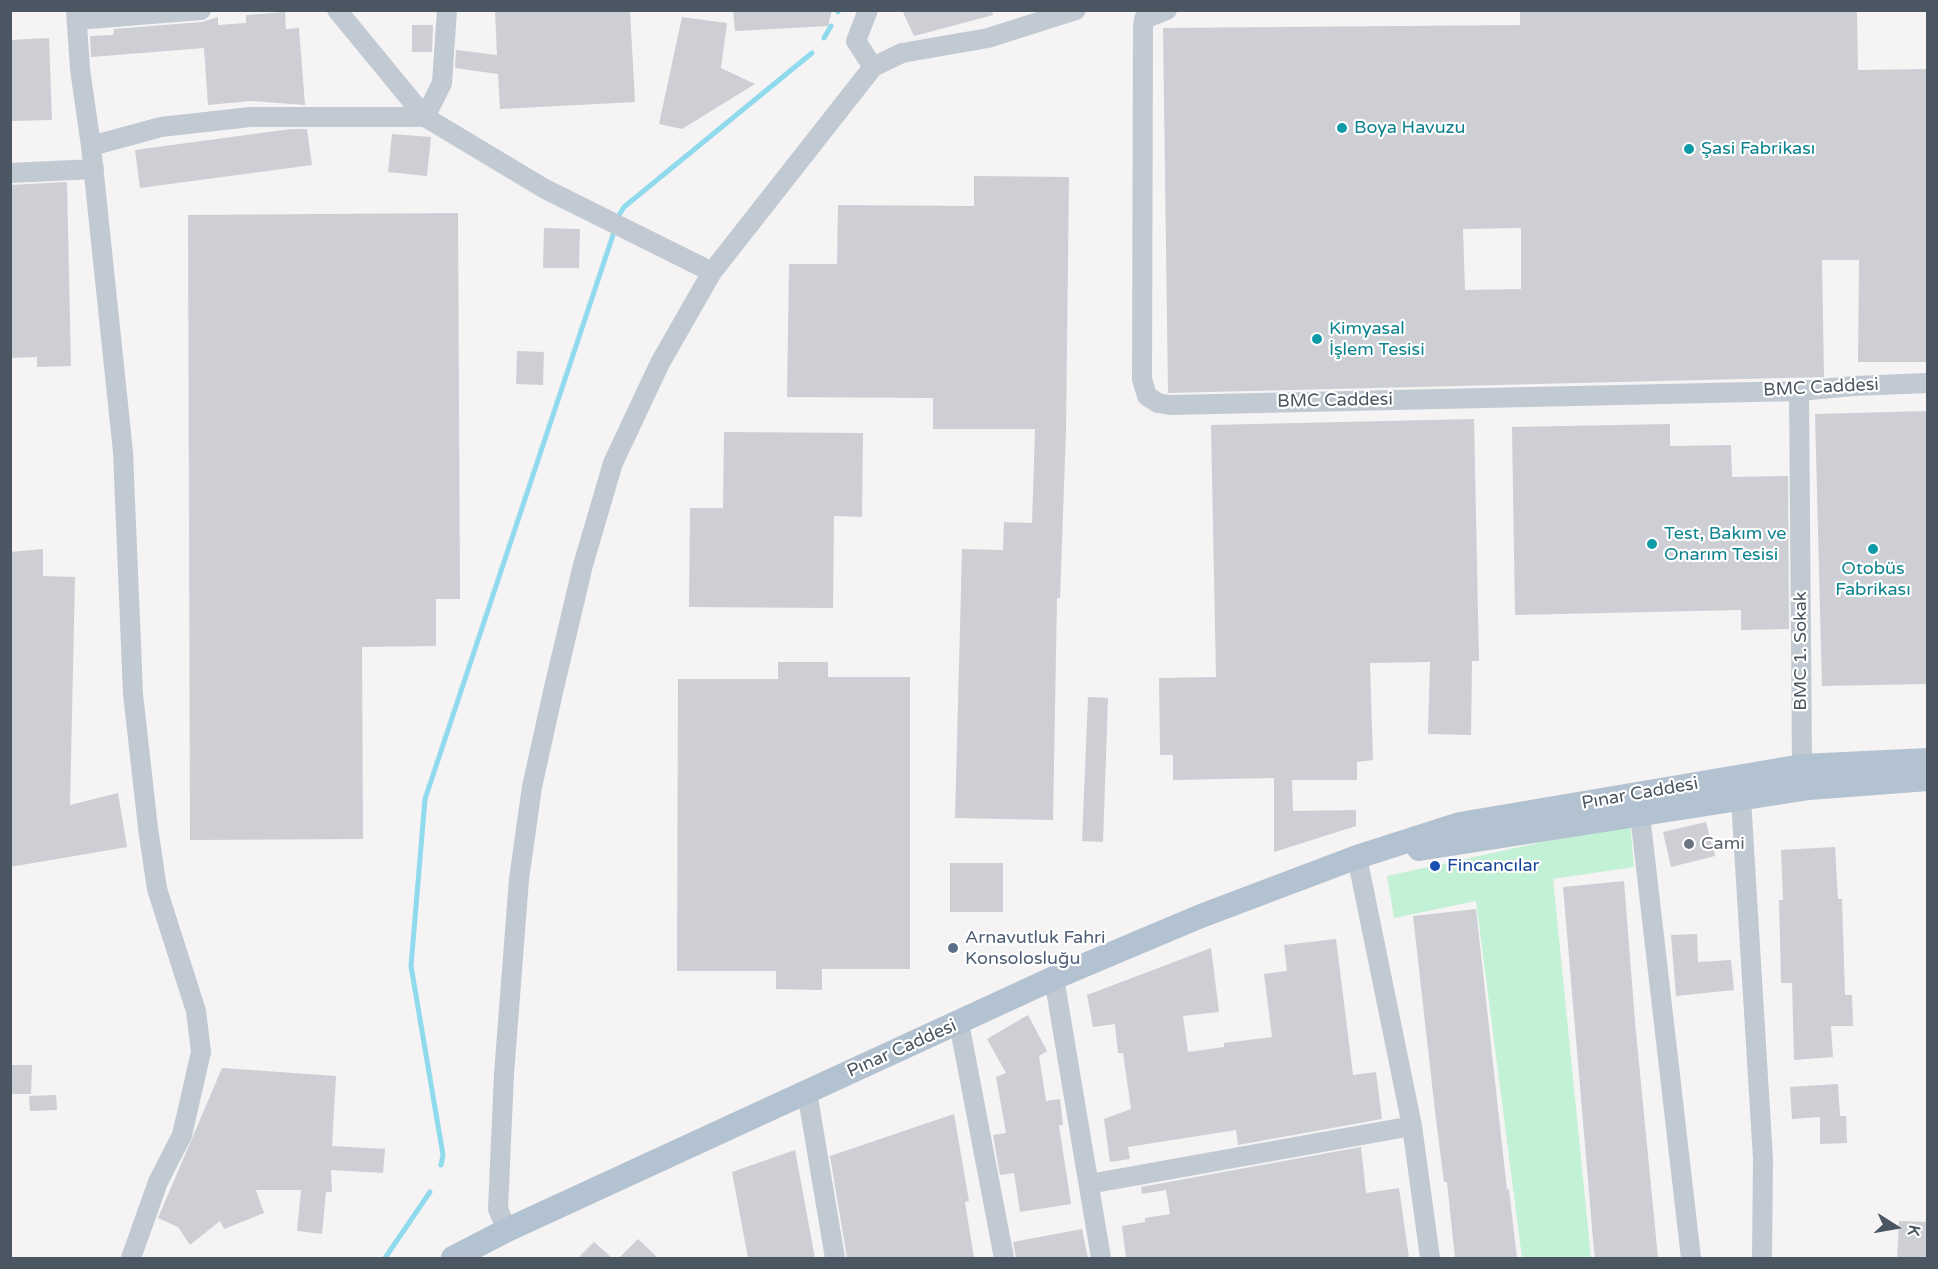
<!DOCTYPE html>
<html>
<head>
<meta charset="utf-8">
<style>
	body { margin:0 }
	#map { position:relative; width:1938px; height:1269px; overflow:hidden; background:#f5f3f3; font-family:"Varela Round",sans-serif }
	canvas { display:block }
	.frame { position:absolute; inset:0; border:12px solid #4a5661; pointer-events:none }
	.north { position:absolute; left:1866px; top:1197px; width:60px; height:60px; -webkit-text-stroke:4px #fff; paint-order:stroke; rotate:101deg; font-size:16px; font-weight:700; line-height:24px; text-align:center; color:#4a5661 }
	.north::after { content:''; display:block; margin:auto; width:21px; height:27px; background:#4a5661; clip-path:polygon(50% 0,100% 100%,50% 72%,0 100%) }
</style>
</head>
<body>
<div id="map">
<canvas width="1938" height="1269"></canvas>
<div class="frame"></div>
<div class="north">K</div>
</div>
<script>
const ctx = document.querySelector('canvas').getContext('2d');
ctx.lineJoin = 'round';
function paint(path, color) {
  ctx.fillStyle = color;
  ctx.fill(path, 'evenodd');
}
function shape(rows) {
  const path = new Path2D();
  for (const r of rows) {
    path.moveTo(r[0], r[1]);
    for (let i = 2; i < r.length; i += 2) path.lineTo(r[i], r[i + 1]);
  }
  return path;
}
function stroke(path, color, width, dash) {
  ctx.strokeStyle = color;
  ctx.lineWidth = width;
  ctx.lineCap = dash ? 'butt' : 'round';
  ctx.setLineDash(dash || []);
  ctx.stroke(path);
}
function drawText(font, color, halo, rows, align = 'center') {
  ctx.font = font + ' "Varela Round",sans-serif';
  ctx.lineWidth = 4.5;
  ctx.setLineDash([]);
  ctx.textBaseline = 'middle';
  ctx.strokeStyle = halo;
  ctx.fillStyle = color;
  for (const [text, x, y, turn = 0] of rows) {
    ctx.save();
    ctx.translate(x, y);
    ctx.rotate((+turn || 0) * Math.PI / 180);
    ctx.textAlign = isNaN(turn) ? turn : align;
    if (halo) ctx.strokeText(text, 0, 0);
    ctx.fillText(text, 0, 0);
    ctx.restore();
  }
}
paint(shape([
	[1630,823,1634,867,1553,879,1591,1258,1522,1258,1476,901,1394,918,1387,876]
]), '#c3f1d5');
stroke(shape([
	[838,12,839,10],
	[824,38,831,26],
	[619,215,624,207,812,53],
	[441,1165,443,1155,411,966,425,799,613,235],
	[385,1258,430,1192]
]), '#90daee', 5);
paint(shape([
	[495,10,630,10,635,102,500,109,498,74,455,68,456,50,497,55],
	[733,10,832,10,828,26,735,31],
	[902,10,992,10,993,15,914,36],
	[1520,10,1857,10,1858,70,1928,69,1928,362,1858,362,1859,260,1822,260,1824,377,1168,393,1163,28,1520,25],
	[1521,228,1521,289,1465,290,1463,229],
	[285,12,286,29,299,28,305,105,251,101,208,105,204,48,91,57,90,36,113,35,114,29,202,22,218,17,218,25,246,23,246,15],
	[682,17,727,23,721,68,755,84,682,129,659,124],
	[412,25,433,25,432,52,412,52],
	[49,38,52,120,10,121,10,40],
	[291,129,307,129,312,165,140,188,135,150],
	[392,134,431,137,427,176,388,172],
	[974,176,1069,177,1066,430,1060,598,1057,598,1053,820,955,818,962,549,1003,550,1004,522,1032,523,1035,429,933,429,933,398,787,397,789,264,837,264,838,205,974,206],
	[67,182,71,366,37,367,37,357,10,358,10,185],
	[458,213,460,599,436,599,436,646,362,647,363,839,190,840,188,215],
	[544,228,580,229,579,268,543,268],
	[517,351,544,352,543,385,516,384],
	[1928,411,1928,684,1822,686,1815,414],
	[1474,419,1479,661,1472,661,1471,735,1428,734,1430,662,1370,663,1373,760,1357,762,1357,780,1292,780,1293,811,1356,810,1356,826,1274,852,1274,778,1173,780,1173,755,1160,755,1159,678,1216,677,1211,425],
	[1670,424,1670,446,1731,445,1732,477,1788,476,1789,629,1741,630,1741,610,1515,615,1512,427],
	[724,432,863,433,862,517,834,516,833,608,689,607,690,508,723,508],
	[43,549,43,576,75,577,70,805,118,793,127,847,10,867,10,552],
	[778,662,828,662,828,677,910,677,910,969,822,969,822,990,776,989,776,971,677,971,678,679,778,679],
	[1088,697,1108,698,1103,842,1082,841],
	[1706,822,1715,856,1671,867,1663,832],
	[1835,847,1838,899,1842,899,1845,995,1852,995,1853,1026,1831,1026,1833,1057,1794,1060,1792,983,1781,983,1779,900,1783,900,1781,850],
	[950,863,1003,863,1003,912,950,912],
	[1624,881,1635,1022,1658,1258,1595,1258,1594,1251,1563,887],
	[1476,909,1507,1190,1509,1189,1517,1258,1455,1258,1447,1182,1444,1182,1435,1111,1413,916],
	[1697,934,1698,962,1731,960,1734,990,1676,996,1671,935],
	[1336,939,1353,1075,1376,1072,1382,1119,1238,1145,1236,1130,1128,1147,1130,1159,1110,1162,1104,1119,1131,1109,1123,1053,1118,1053,1115,1024,1093,1027,1087,995,1211,948,1219,1012,1183,1016,1188,1052,1224,1047,1224,1043,1272,1037,1264,974,1287,971,1284,945],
	[1028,1015,1047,1051,1039,1056,1046,1101,1060,1099,1063,1125,1059,1125,1071,1204,1020,1212,1014,1173,1000,1175,993,1135,1006,1133,996,1077,1006,1073,987,1039],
	[10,1065,32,1065,31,1094,10,1094],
	[222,1068,336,1076,332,1146,385,1149,383,1173,331,1170,332,1192,326,1192,322,1234,297,1231,301,1190,256,1190,264,1213,224,1229,220,1221,190,1245,178,1227,158,1218],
	[1838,1084,1840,1116,1846,1116,1847,1143,1820,1144,1820,1117,1792,1119,1790,1087],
	[56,1095,57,1110,30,1111,29,1096],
	[954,1114,969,1201,965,1202,974,1258,847,1258,830,1156],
	[1361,1147,1366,1193,1399,1188,1409,1258,1126,1258,1122,1226,1145,1222,1145,1218,1170,1214,1166,1190,1142,1194,1141,1187],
	[795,1150,815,1258,748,1258,732,1172],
	[1899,1221,1928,1222,1928,1258,1897,1258],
	[1082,1229,1088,1258,1016,1258,1013,1242],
	[638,1239,658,1258,619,1258],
	[594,1242,612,1258,578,1258]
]), '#cdcfd5');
stroke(shape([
	[76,10,80,69,91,146,123,452,133,694,148,828,157,889,196,1011,201,1052,182,1135,158,1182,131,1258],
	[337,10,425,117,442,83,447,10],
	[868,10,856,41,873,67],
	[1167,10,1144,19,1143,28,1142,379,1147,396,1158,403,1170,405,1799,391,1854,386,1928,383],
	[77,20,201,10],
	[91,146,161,127,250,117,425,117,545,189,712,272],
	[10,173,94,169],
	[1799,391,1802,766],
	[1741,799,1763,1159,1762,1258],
	[1640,815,1691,1258],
	[1357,857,1412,1126,1430,1258],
	[1054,978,1101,1258],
	[959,1023,1004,1258],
	[807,1092,835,1258],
	[1089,1184,1412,1126],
	[507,1230,498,1209,504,1074,519,879,532,787,553,692,583,565,613,463,660,363,712,272,873,67,902,53,988,38,1076,10]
]), '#c1cad2', 20);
stroke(shape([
	[1419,849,1809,788,1928,779],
	[453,1258,507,1230,1054,978,1201,916,1357,857,1460,824,1802,766,1928,760]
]), '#b3c2d1', 24);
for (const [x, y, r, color] of [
	[1342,128,6,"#0f9aa8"],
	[1689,149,6,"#0f9aa8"],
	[1317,339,6,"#0f9aa8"],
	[1652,544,6,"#0f9aa8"],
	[1873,549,6,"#0f9aa8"],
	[1689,844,6,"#6b7280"],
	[1435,866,6,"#1a4fb4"],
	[953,948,6,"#5c6f8a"]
]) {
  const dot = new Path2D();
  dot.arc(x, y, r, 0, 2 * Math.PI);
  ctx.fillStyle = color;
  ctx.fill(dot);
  stroke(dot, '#fff', 2);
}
drawText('18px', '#0d838f', '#fff', [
	["Boya Havuzu",1354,128],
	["Şasi Fabrikası",1701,149],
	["Kimyasal",1329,329],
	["İşlem Tesisi",1329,350],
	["Test, Bakım ve",1664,534],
	["Onarım Tesisi",1664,555],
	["Otobüs",1873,569,"center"],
	["Fabrikası",1873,590,"center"]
], 'left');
drawText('18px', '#4a5661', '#fff', [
	["BMC Caddesi",1821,388,-3],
	["BMC Caddesi",1335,401,-1],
	["BMC 1. Sokak",1801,651,-90],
	["Pınar Caddesi",1640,794,-10],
	["Pınar Caddesi",902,1049,-24]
]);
drawText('18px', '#5b616d', '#fff', [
	["Cami",1701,844]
], 'left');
drawText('18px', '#164399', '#fff', [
	["Fincancılar",1447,866]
], 'left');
drawText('18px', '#4e5e75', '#fff', [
	["Arnavutluk Fahri",965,938],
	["Konsolosluğu",965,959]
], 'left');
</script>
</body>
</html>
